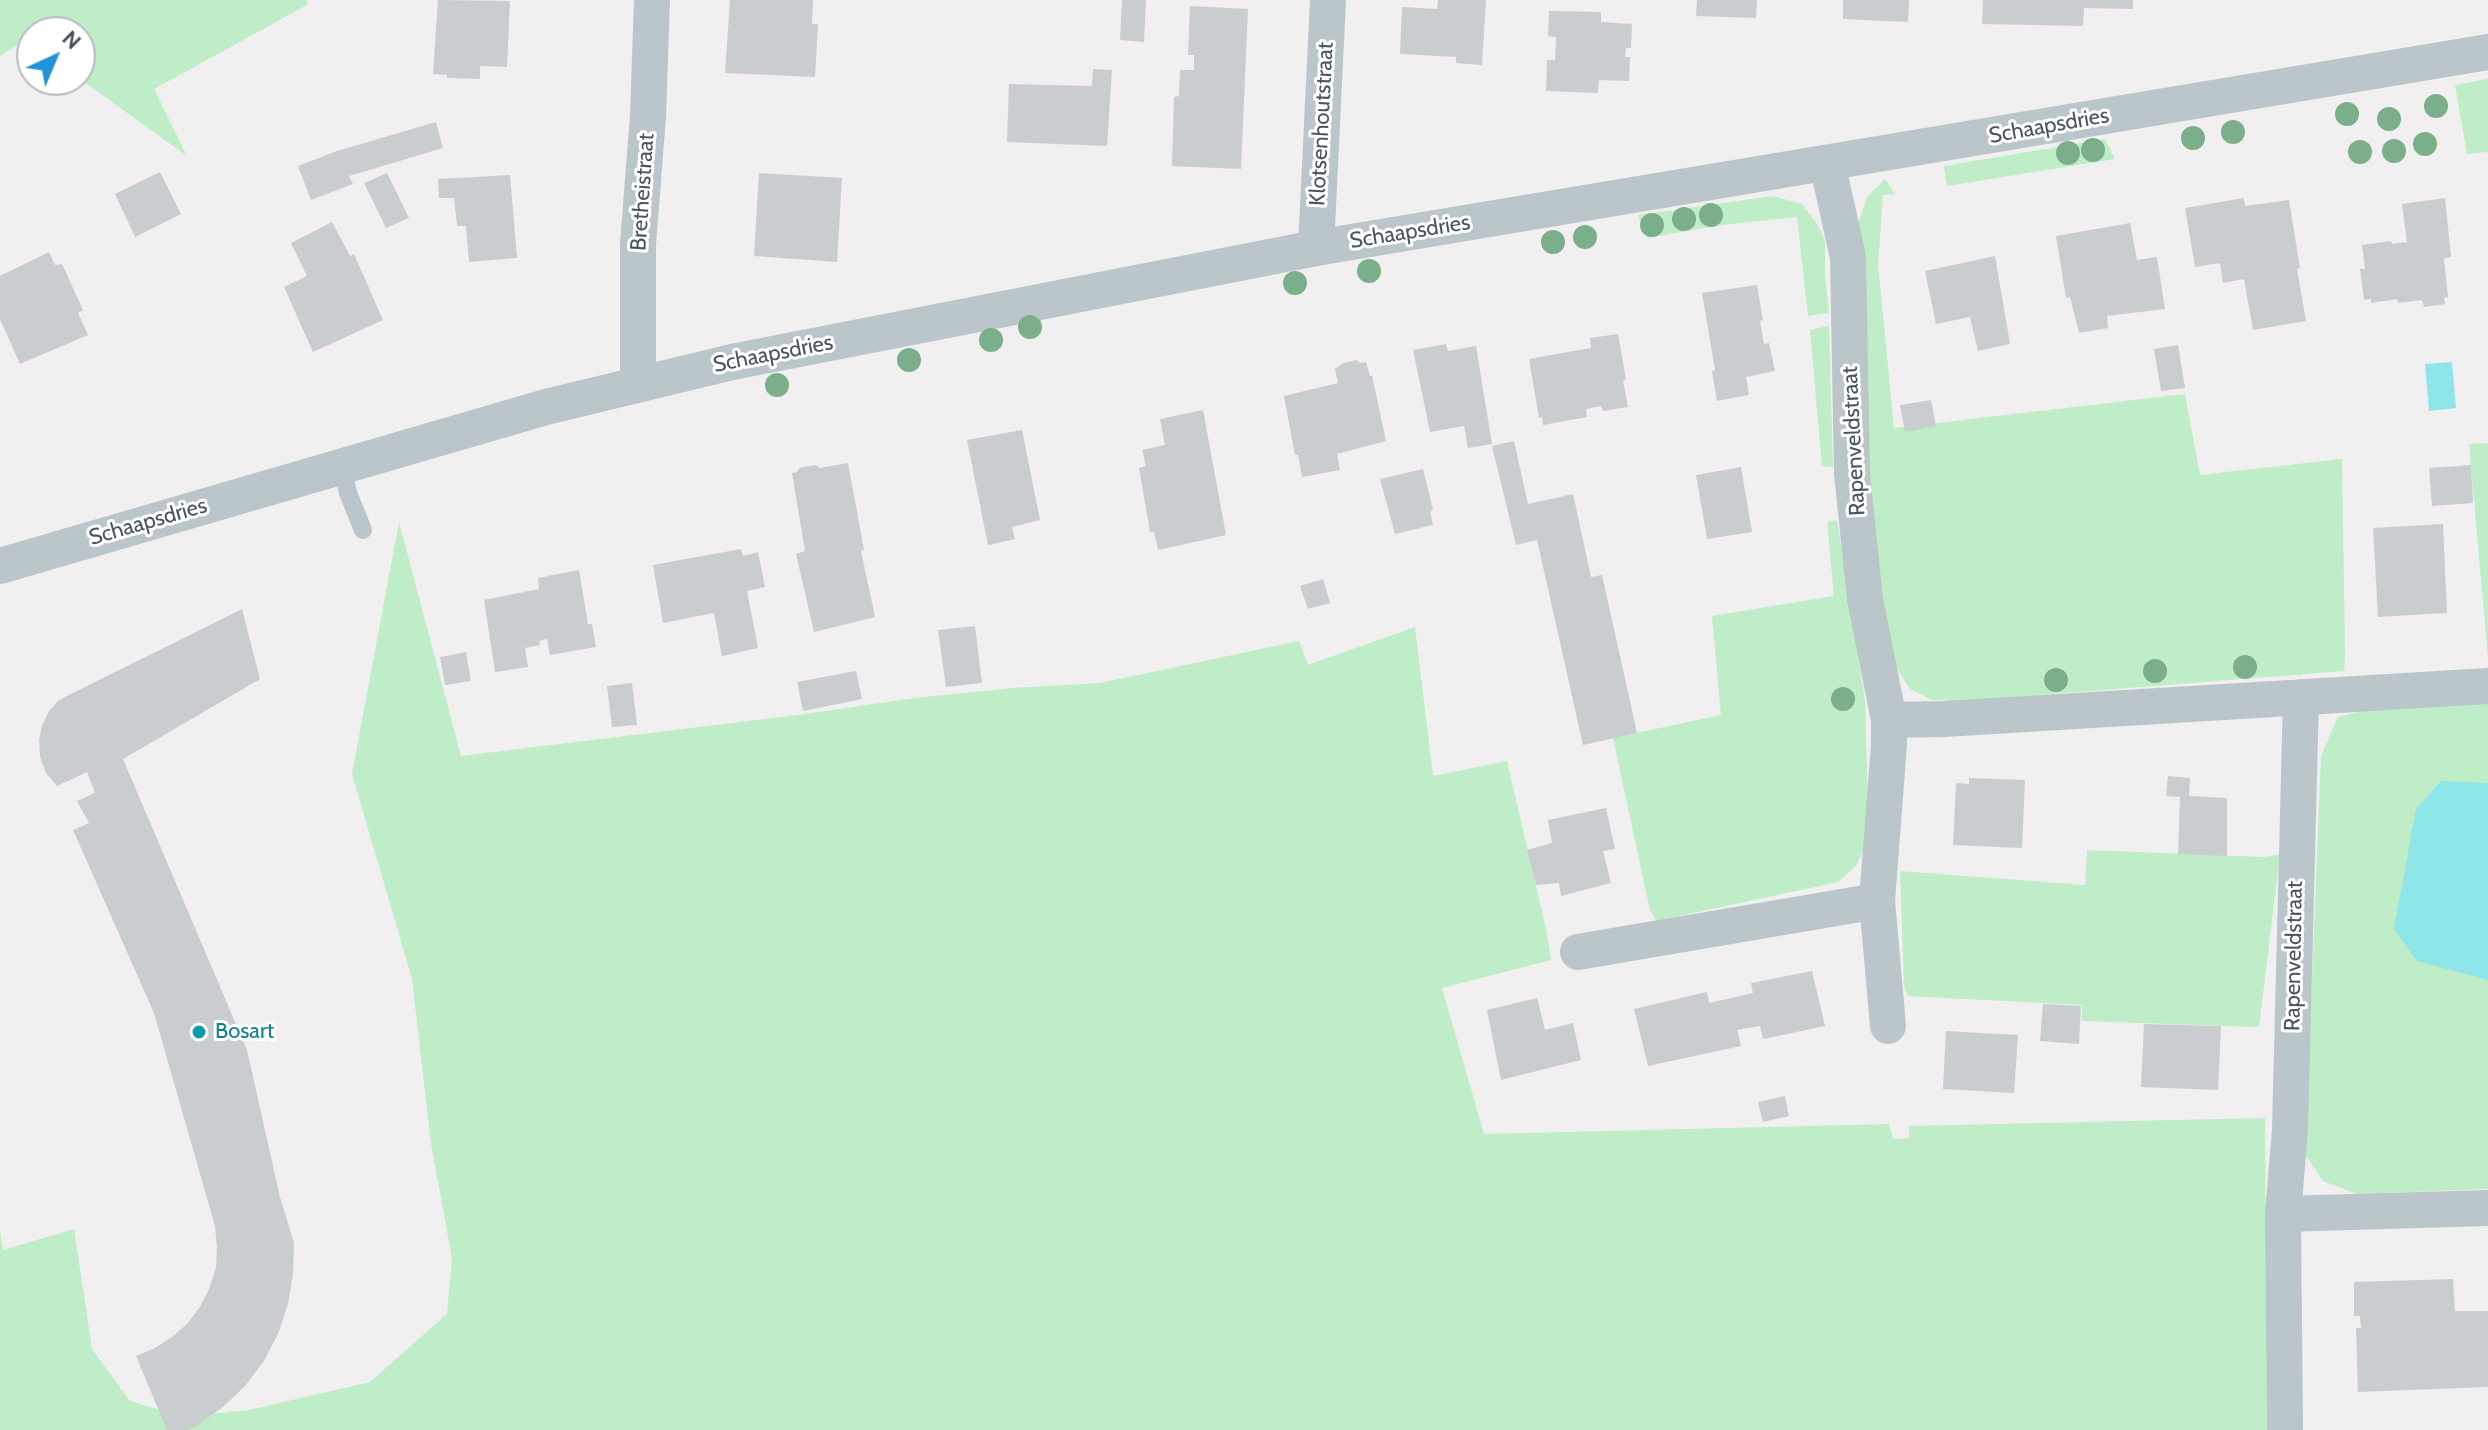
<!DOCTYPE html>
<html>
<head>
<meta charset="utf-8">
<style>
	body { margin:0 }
	#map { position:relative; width:2488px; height:1430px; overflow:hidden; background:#f1efef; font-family:Cabin,sans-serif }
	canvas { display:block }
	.north { position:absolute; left:16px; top:16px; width:80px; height:80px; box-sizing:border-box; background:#fff; border:2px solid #b6bbbd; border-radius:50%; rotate:44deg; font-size:22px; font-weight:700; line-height:32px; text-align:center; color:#48565b }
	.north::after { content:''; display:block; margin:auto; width:28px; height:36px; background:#2194d9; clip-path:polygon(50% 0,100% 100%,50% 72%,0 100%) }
</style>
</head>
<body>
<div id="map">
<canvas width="2488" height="1430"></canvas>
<div class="north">N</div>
</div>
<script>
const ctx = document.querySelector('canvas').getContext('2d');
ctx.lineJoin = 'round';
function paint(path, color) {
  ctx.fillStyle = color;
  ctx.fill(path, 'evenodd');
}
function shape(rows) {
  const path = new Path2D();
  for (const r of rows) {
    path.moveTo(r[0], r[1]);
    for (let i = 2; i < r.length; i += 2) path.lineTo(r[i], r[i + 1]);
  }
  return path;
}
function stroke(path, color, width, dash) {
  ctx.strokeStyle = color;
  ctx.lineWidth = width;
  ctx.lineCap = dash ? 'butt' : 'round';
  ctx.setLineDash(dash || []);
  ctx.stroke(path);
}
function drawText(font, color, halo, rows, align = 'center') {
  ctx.font = font + ' Cabin,sans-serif';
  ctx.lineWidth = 6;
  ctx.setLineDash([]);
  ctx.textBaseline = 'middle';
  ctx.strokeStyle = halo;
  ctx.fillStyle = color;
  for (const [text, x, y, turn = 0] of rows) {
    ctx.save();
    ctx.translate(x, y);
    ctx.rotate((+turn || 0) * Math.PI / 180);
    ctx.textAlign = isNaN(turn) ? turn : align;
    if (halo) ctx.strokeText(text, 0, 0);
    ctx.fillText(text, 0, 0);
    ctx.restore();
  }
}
paint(shape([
	[0,0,307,0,307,5,154,89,187,156,80,79,80,32,32,32,32,45,25,40,0,56],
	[2488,79,2488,152,2467,154,2455,85],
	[2105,139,2115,159,1947,186,1944,166],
	[1885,179,1895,194,1883,195,1878,264,1894,428,2185,394,2200,475,2342,459,2345,655,2344,671,1963,701,1932,700,1909,688,1895,665,1879,585,1868,483,1858,223,1867,197],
	[1773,196,1802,204,1817,224,1825,240,1825,274,1829,313,1808,316,1797,217,1722,225,1647,238,1638,215],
	[1829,326,1833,467,1822,466,1810,330],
	[2488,443,2488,658,2469,444],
	[1837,520,1865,701,1869,838,1856,866,1838,882,1656,921,1650,910,1613,738,1721,715,1712,616,1834,596,1827,522],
	[399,522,461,756,798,715,915,698,1012,688,1100,683,1299,641,1308,665,1415,627,1433,776,1507,761,1546,929,1551,960,1442,988,1484,1134,1889,1124,1893,1139,1909,1138,1909,1126,2265,1118,2267,1430,0,1430,0,1230,3,1250,74,1229,92,1349,130,1401,184,1417,249,1410,370,1382,447,1314,452,1258,431,1144,412,979,352,774],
	[2488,703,2488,1189,2357,1194,2323,1181,2305,1154,2321,756,2338,717,2362,711],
	[2087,850,2264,857,2280,854,2259,1027,2082,1021,2082,1005,1908,996,1904,986,1900,871,2085,885]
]), '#bfedc8');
paint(shape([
	[2452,362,2456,408,2429,411,2425,364],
	[2441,781,2488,783,2488,980,2417,961,2394,929,2416,809]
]), '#8ee6e8');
paint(shape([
	[438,0,510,1,507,67,480,66,480,79,447,78,447,75,433,74],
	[730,0,813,0,812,24,818,24,815,77,725,73],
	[1122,0,1146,0,1144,42,1120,40],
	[1438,0,1486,0,1482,65,1456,63,1456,57,1400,54,1402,7,1437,9],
	[1697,0,1757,0,1756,18,1696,16],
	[1843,0,1909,0,1908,22,1843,19],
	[1983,0,2133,0,2133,9,2084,8,2083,26,1982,24],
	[1190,6,1248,9,1241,169,1172,166,1174,97,1179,96,1180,70,1194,70,1194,55,1188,55],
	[1549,11,1601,12,1601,22,1632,24,1631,48,1626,48,1625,57,1630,57,1629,81,1599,80,1598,93,1546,91,1547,60,1555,60,1556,37,1548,36],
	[1093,69,1112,70,1107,146,1007,142,1009,84,1092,86],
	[436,122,443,148,349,176,353,184,311,200,298,166,337,151],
	[160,172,181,214,135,237,115,194],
	[387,173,409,218,386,228,364,183],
	[759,173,842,178,837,262,754,256],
	[510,175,517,258,469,262,466,226,457,226,454,198,439,198,438,179],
	[2244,198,2245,206,2289,200,2300,268,2297,269,2306,321,2253,330,2244,279,2223,283,2220,263,2195,267,2185,208],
	[2445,198,2451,257,2444,258,2448,297,2444,298,2445,304,2424,307,2422,300,2398,303,2397,299,2371,303,2371,299,2364,300,2360,269,2365,269,2362,245,2391,241,2392,244,2407,242,2402,204],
	[332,222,350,256,354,254,383,320,313,352,284,287,307,276,291,243],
	[2130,223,2137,260,2157,257,2165,309,2107,316,2108,328,2079,333,2070,297,2066,298,2056,236],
	[49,252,55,265,62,264,83,310,78,313,88,335,20,364,0,319,0,276],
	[1995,256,2010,344,1978,351,1970,317,1936,324,1925,271],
	[1757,285,1763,320,1760,321,1764,344,1769,343,1775,371,1746,377,1749,395,1717,401,1712,371,1715,370,1702,293],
	[1618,334,1626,379,1623,381,1628,407,1603,411,1601,406,1586,409,1587,417,1543,425,1542,417,1539,418,1529,359,1591,348,1590,338],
	[1446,344,1448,351,1476,346,1492,444,1468,448,1464,426,1430,432,1413,350],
	[2178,345,2185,388,2161,391,2154,349],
	[1357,360,1360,363,1366,362,1370,376,1372,376,1386,441,1337,454,1340,470,1302,477,1298,455,1295,455,1284,396,1338,383,1335,369,1343,363],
	[1931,400,1936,426,1905,432,1900,405],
	[1203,410,1226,535,1158,550,1154,532,1150,532,1139,468,1146,466,1142,450,1165,445,1160,419],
	[1022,430,1040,520,1012,527,1015,539,988,545,967,440],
	[1514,441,1528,504,1573,494,1591,577,1602,575,1637,733,1583,745,1537,540,1516,545,1492,446],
	[848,463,864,550,861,551,875,617,814,632,796,554,805,551,792,473,797,472,799,468,816,465,820,468],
	[2471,465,2473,503,2432,506,2429,468],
	[1741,467,1752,532,1707,539,1696,475],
	[1423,469,1433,510,1430,511,1433,525,1395,534,1380,479],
	[2443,524,2447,613,2378,617,2373,528],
	[741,549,743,556,758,552,765,587,747,591,758,648,722,656,714,613,663,623,653,565],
	[579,570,588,624,592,624,596,647,550,655,547,639,539,641,540,645,525,648,528,667,495,672,484,600,539,589,538,578],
	[1323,579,1330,603,1308,609,1300,586],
	[242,609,260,679,123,759,247,1050,280,1197,294,1243,293,1274,288,1304,278,1334,264,1361,245,1386,223,1407,198,1425,188,1430,167,1430,136,1356,155,1348,172,1337,187,1324,200,1307,209,1289,216,1268,217,1247,215,1226,154,1013,73,830,89,823,77,801,95,793,87,772,57,786,46,773,40,757,39,740,42,726,49,711,59,700],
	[975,626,982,683,946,687,938,630],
	[466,652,471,681,445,685,440,657],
	[856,671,862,699,803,711,797,682],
	[632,683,637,725,612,727,607,686],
	[2168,776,2190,778,2189,796,2227,798,2227,856,2178,854,2180,797,2166,796],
	[1969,778,2025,780,2022,848,1953,845,1956,783,1969,784],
	[1606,808,1615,849,1603,851,1611,883,1561,896,1559,883,1536,885,1527,850,1552,843,1548,820],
	[1812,971,1825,1026,1763,1039,1760,1026,1737,1030,1741,1046,1648,1066,1634,1009,1707,992,1709,1003,1753,993,1751,983],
	[1537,998,1545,1030,1573,1023,1581,1060,1501,1080,1487,1010],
	[2043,1004,2081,1006,2079,1044,2040,1041],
	[2144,1024,2221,1026,2218,1090,2141,1087],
	[1946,1031,2018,1035,2014,1093,1943,1089],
	[1785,1096,1789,1116,1763,1122,1758,1102],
	[2453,1279,2455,1311,2488,1311,2488,1387,2358,1392,2356,1328,2361,1328,2360,1316,2354,1316,2354,1282]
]), '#c9cdd0');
stroke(shape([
	[342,465,348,493,363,530]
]), '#bbc6cb', 18);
stroke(shape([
	[1827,163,1848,257,1852,474,1865,599,1889,720,1889,744,1877,901],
	[1316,248,1328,0],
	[638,384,638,244,648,116,652,0],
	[0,566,546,407,732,362,1316,248,2488,52],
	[1889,720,1944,719,2488,686],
	[1578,952,1877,901,1888,1026],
	[2283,1214,2290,1129,2301,697],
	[2285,1430,2283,1214,2488,1208]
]), '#bbc6cb', 36);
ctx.fillStyle = '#7baf8b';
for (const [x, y] of [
	[2436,106],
	[2347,114],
	[2389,119],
	[2233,132],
	[2193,138],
	[2425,144],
	[2093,150],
	[2394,151],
	[2360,152],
	[2068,153],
	[1711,215],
	[1684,219],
	[1652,225],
	[1585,237],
	[1553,242],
	[1369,271],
	[1295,283],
	[1030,327],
	[991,340],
	[909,360],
	[777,385],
	[2245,667],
	[2155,671],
	[2056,680],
	[1843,699]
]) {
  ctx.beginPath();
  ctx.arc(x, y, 12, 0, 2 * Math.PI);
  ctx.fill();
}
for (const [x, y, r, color] of [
	[199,1032,8,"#0f9aa8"]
]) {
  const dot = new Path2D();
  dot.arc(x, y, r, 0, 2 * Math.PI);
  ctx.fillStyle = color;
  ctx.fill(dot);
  stroke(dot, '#fff', 3);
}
drawText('22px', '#48565b', '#fff', [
	["Klotsenhoutstraat",1322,124,-87],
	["Schaapsdries",2049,126,-10],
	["Bretheistraat",643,192,-86],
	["Schaapsdries",1410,232,-9],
	["Schaapsdries",773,354,-11],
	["Rapenveldstraat",1854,441,-93],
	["Schaapsdries",148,522,-16],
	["Rapenveldstraat",2294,956,-89]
]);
drawText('22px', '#0d838f', '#fff', [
	["Bosart",215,1032]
], 'left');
</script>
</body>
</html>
